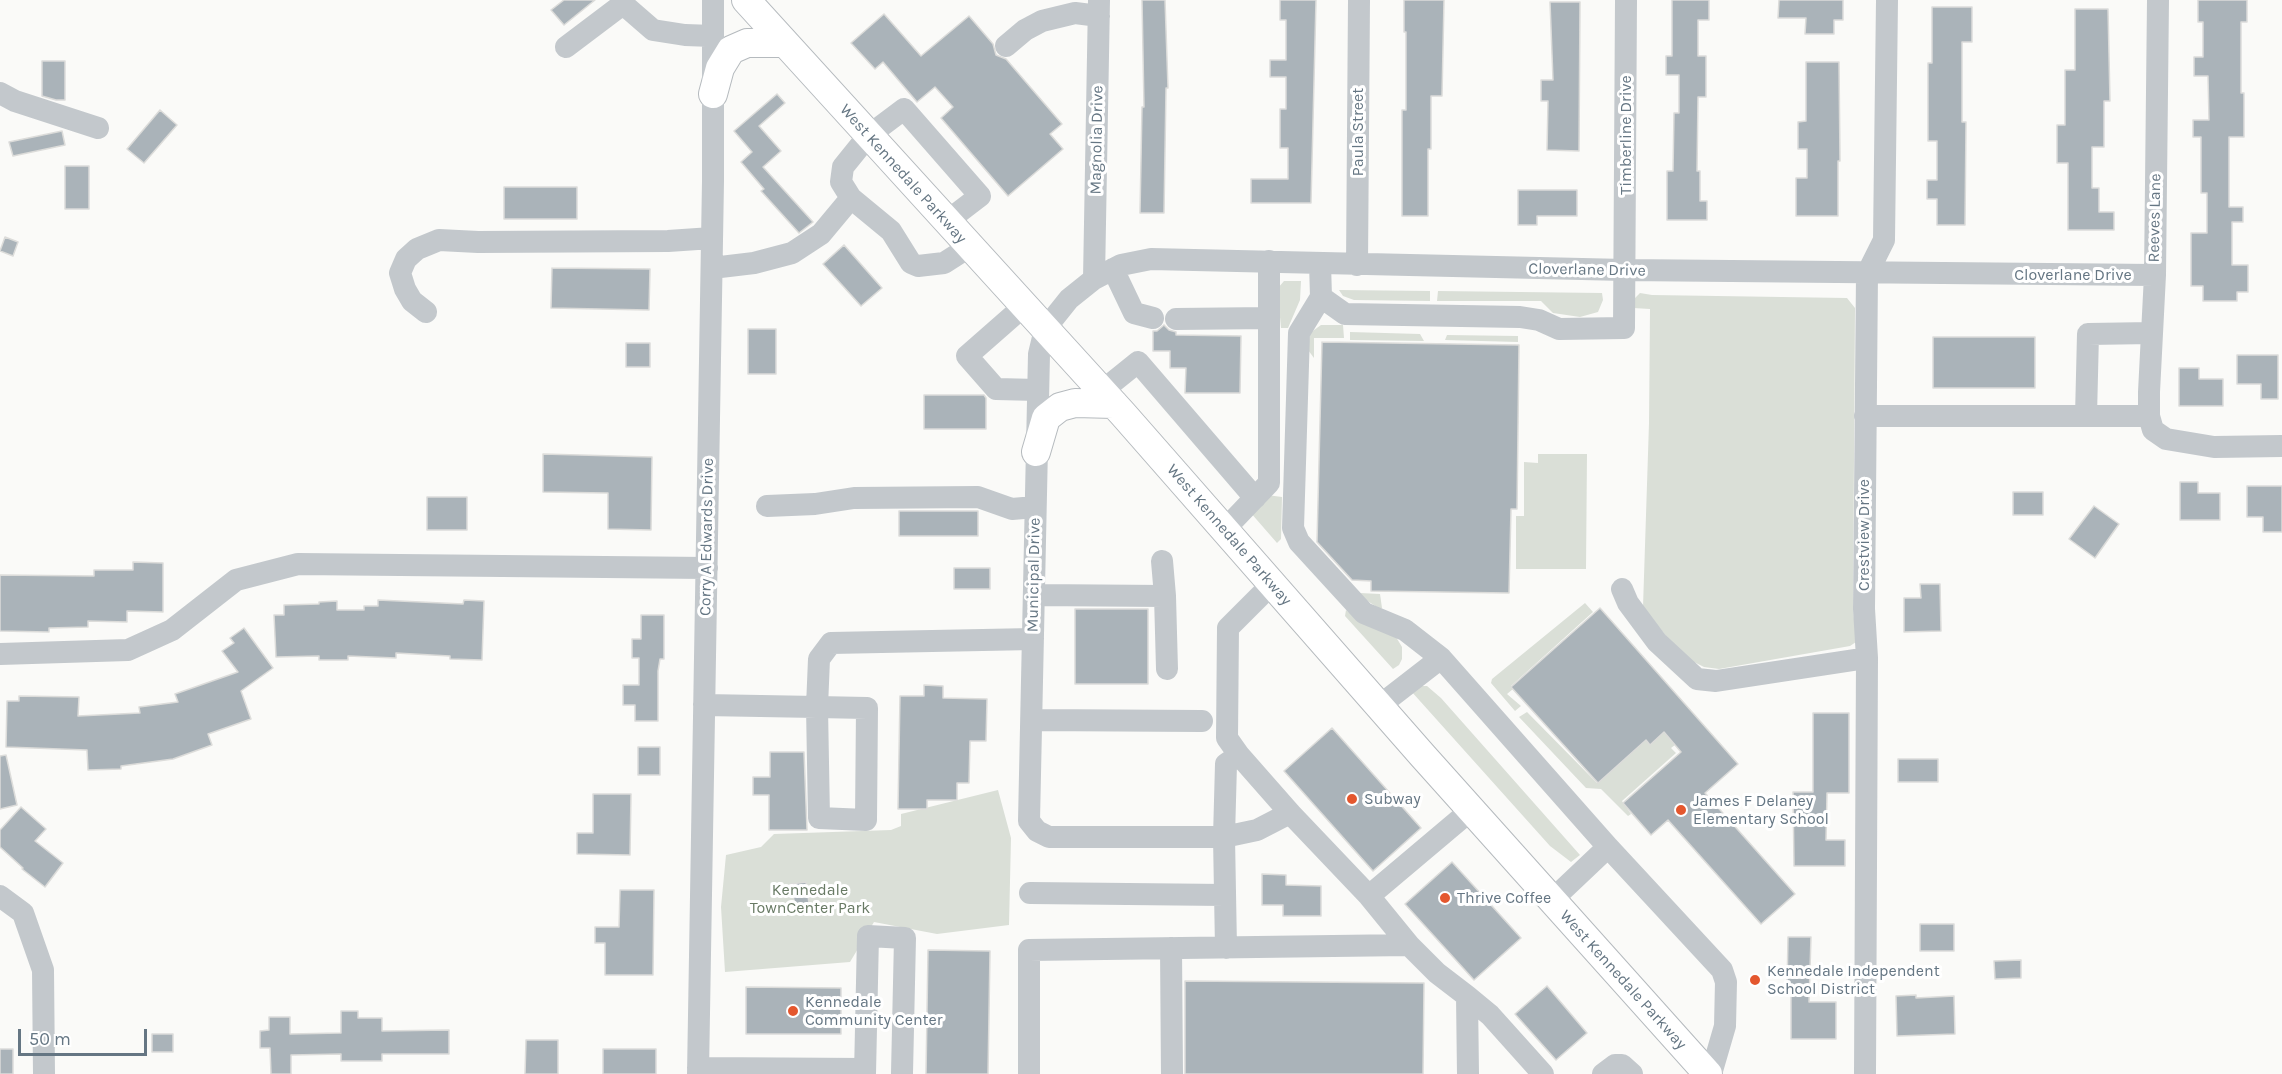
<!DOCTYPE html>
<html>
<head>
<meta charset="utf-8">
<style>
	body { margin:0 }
	#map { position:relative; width:2282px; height:1074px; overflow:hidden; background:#fafaf8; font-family:Karla,sans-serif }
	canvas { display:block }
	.scale { position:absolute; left:18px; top:1029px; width:129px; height:27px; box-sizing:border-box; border:3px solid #657683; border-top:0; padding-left:8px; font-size:18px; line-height:21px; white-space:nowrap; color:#657683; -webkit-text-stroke:4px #fff; paint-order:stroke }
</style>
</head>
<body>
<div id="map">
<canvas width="2282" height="1074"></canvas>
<div class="scale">50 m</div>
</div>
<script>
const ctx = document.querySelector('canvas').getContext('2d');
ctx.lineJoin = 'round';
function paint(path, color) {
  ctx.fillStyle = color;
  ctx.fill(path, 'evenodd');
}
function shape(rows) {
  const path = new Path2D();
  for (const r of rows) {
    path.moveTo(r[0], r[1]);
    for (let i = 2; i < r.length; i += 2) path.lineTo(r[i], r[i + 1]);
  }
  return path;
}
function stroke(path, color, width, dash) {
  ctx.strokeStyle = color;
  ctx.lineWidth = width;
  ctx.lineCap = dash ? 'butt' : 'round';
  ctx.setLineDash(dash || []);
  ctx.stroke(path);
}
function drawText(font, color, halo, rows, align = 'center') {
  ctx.font = font + ' Karla,sans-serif';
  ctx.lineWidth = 6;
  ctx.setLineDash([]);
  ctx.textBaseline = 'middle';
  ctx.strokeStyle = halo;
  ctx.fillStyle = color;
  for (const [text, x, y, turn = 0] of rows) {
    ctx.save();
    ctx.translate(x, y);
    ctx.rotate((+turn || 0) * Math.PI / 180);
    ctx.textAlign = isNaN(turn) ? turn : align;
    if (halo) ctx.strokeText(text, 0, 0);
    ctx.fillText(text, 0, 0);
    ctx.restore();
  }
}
paint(shape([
	[1284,281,1301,281,1300,300,1288,328,1281,328,1278,295,1278,288],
	[1339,290,1430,291,1430,301,1354,300,1343,296],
	[1438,291,1602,293,1603,300,1598,312,1580,317,1553,313,1541,301,1437,301],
	[1640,293,1652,295,1847,298,1855,308,1853,608,1856,642,1850,646,1719,669,1704,667,1692,661,1670,641,1643,607,1649,423,1650,309,1633,308,1633,300],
	[1321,325,1343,325,1344,338,1314,338,1314,358,1308,350,1310,333],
	[1350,332,1420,334,1424,341,1350,340],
	[1447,335,1518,336,1518,342,1445,340],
	[1538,454,1587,454,1586,569,1516,569,1516,516,1524,516,1524,462,1538,463],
	[1267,495,1282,497,1281,539,1277,543,1250,512],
	[1360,593,1380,594,1382,608,1380,609,1358,595],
	[1585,603,1593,612,1511,686,1513,689,1507,694,1521,706,1515,711,1491,683,1492,679],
	[1346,610,1360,621,1396,637,1402,647,1402,659,1399,665,1393,669,1345,616],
	[1419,686,1427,686,1441,698,1580,855,1571,862,1550,846,1411,691],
	[1527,712,1597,783,1646,740,1650,745,1664,732,1675,745,1671,748,1676,753,1622,801,1631,814,1628,816,1601,789,1586,788,1519,717],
	[998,790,1011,838,1009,925,937,934,874,922,850,962,725,972,721,907,726,855,761,847,774,834,891,830,901,826,901,814]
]), '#dadfd7');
const building = shape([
	[564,0,595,0,564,25,551,10,564,0],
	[1142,0,1165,0,1168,88,1166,88,1164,213,1140,213,1142,107,1144,107,1142,0],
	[1280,0,1316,0,1311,203,1251,203,1251,179,1288,179,1288,148,1280,148,1280,109,1286,109,1286,77,1270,77,1270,60,1286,60,1286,20,1280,20,1280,0],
	[1404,0,1444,0,1442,96,1431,96,1431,149,1428,149,1428,216,1402,216,1402,110,1406,110,1406,32,1404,32,1404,0],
	[1672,0,1709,0,1709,20,1698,20,1698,56,1706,56,1706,97,1698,97,1697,171,1700,171,1700,201,1707,201,1707,220,1667,220,1667,171,1673,171,1674,113,1679,113,1679,75,1666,75,1666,56,1672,56,1672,0],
	[1779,0,1843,0,1843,20,1834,20,1834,34,1805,34,1806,18,1778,18,1779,0],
	[2198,0,2247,0,2247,22,2241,22,2241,93,2244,93,2244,137,2229,137,2229,207,2243,207,2243,222,2232,222,2232,265,2248,265,2248,292,2237,292,2237,301,2203,301,2203,286,2191,286,2191,233,2207,233,2207,193,2201,193,2201,137,2193,137,2193,120,2209,120,2208,76,2194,76,2194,57,2203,57,2203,22,2198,22,2198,0],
	[1550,2,1580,2,1579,151,1547,150,1548,101,1541,101,1541,80,1553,80,1550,2],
	[1932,7,1972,7,1972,42,1962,42,1962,122,1966,122,1965,225,1937,225,1937,199,1927,199,1927,180,1937,180,1937,141,1928,141,1928,63,1932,63,1932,7],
	[2075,9,2108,9,2110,101,2104,101,2104,147,2092,147,2092,188,2099,188,2099,212,2114,212,2114,230,2068,230,2068,163,2057,163,2057,125,2065,125,2065,70,2075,70,2075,9],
	[884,14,921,56,969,16,993,44,996,55,1006,59,1062,124,1050,134,1063,149,1008,196,941,118,953,107,935,87,917,102,883,62,875,69,851,43,884,14],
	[42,61,65,61,65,100,56,100,42,96,42,61],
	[1806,62,1839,62,1840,161,1838,161,1838,216,1796,216,1796,178,1807,178,1807,149,1798,149,1798,122,1806,121,1806,62],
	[777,94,785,103,759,126,781,151,763,167,813,222,799,233,761,191,764,189,741,162,752,152,734,131,777,94],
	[160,110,177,125,144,163,127,149,160,110],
	[62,131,65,145,13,156,9,142,62,131],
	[65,166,89,166,89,209,65,209,65,166],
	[504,187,577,187,577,219,504,219,504,187],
	[1518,190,1577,190,1577,216,1537,216,1537,225,1518,225,1518,190],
	[5,237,18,242,13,256,0,251,5,237],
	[844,245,882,288,861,306,823,264,844,245],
	[552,268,650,269,649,310,551,308,552,268],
	[1164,325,1169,330,1176,332,1176,335,1241,336,1240,393,1185,393,1186,368,1170,368,1170,351,1153,351,1153,331,1157,331,1164,325],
	[748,329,776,329,776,374,748,374,748,329],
	[1933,337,2035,337,2035,388,1933,388,1933,337],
	[1322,342,1519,345,1517,509,1511,509,1509,593,1371,591,1371,581,1352,580,1317,542,1322,342],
	[626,343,650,343,650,367,626,367,626,343],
	[2237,355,2278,355,2278,399,2261,399,2261,384,2237,384,2237,355],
	[2179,368,2199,368,2199,379,2223,379,2223,406,2179,406,2179,368],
	[924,395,984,395,986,398,986,429,924,429,924,395],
	[543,454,652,457,651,530,608,529,608,493,543,492,543,454],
	[2180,482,2198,482,2198,493,2220,493,2220,520,2180,520,2180,482],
	[2247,486,2282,486,2282,532,2263,532,2263,517,2247,517,2247,486],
	[2013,492,2043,492,2043,515,2013,515,2013,492],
	[427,497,467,497,467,530,427,530,427,497],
	[2094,506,2119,524,2095,558,2069,539,2094,506],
	[899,511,978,511,978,536,899,536,899,511],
	[133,562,163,563,163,612,127,611,127,622,88,621,88,627,49,628,49,632,0,631,0,575,94,576,94,570,133,570,133,562],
	[954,568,990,568,990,589,954,589,954,568],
	[1920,584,1940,584,1941,631,1904,632,1904,598,1921,598,1920,584],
	[378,600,463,604,464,600,484,601,482,660,450,659,450,656,396,653,396,658,348,656,348,660,319,660,319,656,276,657,274,615,284,615,284,605,319,604,319,602,337,601,337,610,364,610,364,606,378,606,378,600],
	[1600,608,1738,764,1705,793,1795,894,1761,924,1668,820,1651,835,1623,803,1681,752,1664,732,1650,745,1646,740,1598,783,1511,687,1600,608],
	[1075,609,1148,609,1148,684,1075,684,1075,609],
	[641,615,664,615,664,659,660,659,658,671,658,721,635,721,635,705,623,705,623,685,639,685,639,658,632,658,632,639,641,639,641,615],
	[244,628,273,668,241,691,251,719,208,734,212,745,173,759,121,766,121,769,88,770,87,750,6,747,7,701,19,701,19,696,79,697,78,716,140,713,139,707,178,702,175,694,238,672,222,651,234,643,230,638,244,628],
	[924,685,943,686,943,698,987,699,986,741,970,741,969,783,957,783,957,800,927,800,927,809,898,809,900,696,924,696,924,685],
	[1813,713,1849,713,1849,793,1827,793,1826,840,1845,840,1845,866,1794,866,1793,792,1813,792,1813,713],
	[1332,728,1421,828,1373,871,1284,771,1332,728],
	[638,747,660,747,660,775,638,775,638,747],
	[770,752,804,752,807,830,769,830,769,795,753,795,753,777,770,777,770,752],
	[6,755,17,805,0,809,0,756,6,755],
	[1898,759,1938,759,1938,782,1898,782,1898,759],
	[593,794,631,794,630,855,577,854,577,833,593,833,593,794],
	[21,807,46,829,35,841,63,863,45,887,22,869,23,868,0,847,0,830,21,807],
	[1452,862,1521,938,1474,980,1405,904,1452,862],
	[1262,874,1286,875,1286,885,1321,886,1321,916,1283,916,1283,905,1262,905,1262,874],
	[806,882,810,910,796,912,791,884,806,882],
	[620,890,654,890,653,975,605,975,605,943,595,943,595,927,619,927,620,890],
	[1920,924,1954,924,1954,951,1920,951,1920,924],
	[1788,937,1811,937,1809,1002,1836,1002,1836,1039,1791,1039,1791,989,1787,988,1788,937],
	[928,950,990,951,988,1074,926,1074,928,950],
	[2021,960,2021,978,1995,979,1994,961,2021,960],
	[1185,981,1424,983,1423,1074,1185,1074,1185,981],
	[1547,986,1587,1033,1556,1060,1515,1014,1547,986],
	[746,987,841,988,841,1034,746,1034,746,987],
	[1916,995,1916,998,1954,996,1955,1034,1897,1036,1896,996,1916,995],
	[341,1011,358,1011,358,1018,382,1018,382,1031,449,1030,449,1054,382,1054,382,1061,341,1061,341,1054,291,1055,291,1074,271,1074,270,1048,260,1048,260,1031,269,1030,269,1017,290,1017,290,1034,341,1033,341,1011],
	[152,1034,173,1034,173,1052,152,1052,152,1034],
	[526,1040,558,1040,558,1074,525,1074,526,1040],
	[0,1049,13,1049,13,1074,0,1074,0,1049],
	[603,1049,656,1049,656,1074,603,1074,603,1049]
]);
paint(building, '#aab3b9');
stroke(building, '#dcdcda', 1.5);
const major = shape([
	[746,0,1123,414,1423,756,1708,1074],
	[713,94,720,68,731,50,747,43,784,43],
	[1036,452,1046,418,1060,407,1075,403,1114,404]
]);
stroke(major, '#b5babe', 30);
stroke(shape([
	[2158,0,2155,275,2149,392,2149,416,2153,430,2166,439,2214,447,2282,446],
	[1006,46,1025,30,1042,21,1075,13,1099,16],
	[566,47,623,4,653,30,685,35,713,36],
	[0,93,15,101,98,128],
	[946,222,980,196,904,109,868,136,843,167,841,182,851,198,891,231,911,263,918,266,944,263,969,247],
	[1320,263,1321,297,1299,333,1293,528,1299,542,1364,613,1405,630,1441,658],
	[1357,265,1359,0],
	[712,268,754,263,792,253,821,234,851,198],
	[1113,269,1134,313,1153,318],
	[1094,279,1099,0],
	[1321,297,1345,314,1520,317,1539,320,1559,329,1624,328,1626,0],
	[1024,306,967,356,996,389,1038,390],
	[426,312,412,301,405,289,400,273,406,259,417,249,439,240,478,242,668,241,712,238],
	[1176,319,1269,318],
	[1102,391,1138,362,1255,498],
	[1865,416,2149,416],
	[2086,416,2088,334,2152,333],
	[767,506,815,504,854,498,978,497,1012,509,1035,507],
	[1224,530,1269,483,1269,261],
	[1272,584,1228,628,1227,738,1239,755,1226,764,1224,837,1257,830,1290,813],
	[1622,589,1628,603,1657,642,1697,679,1716,681,1867,658],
	[1034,595,1165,596,1162,561],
	[1165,596,1167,669],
	[0,654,128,650,172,630,236,580,298,564,707,568],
	[704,705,817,707,819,659,831,643,1033,639],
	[1379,706,1441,658,1608,847],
	[817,707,867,708,866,820,819,818,817,707],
	[1032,720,1202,721],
	[1239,755,1290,813,1369,896,1471,810],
	[1030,893,1225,895],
	[0,896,23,913,43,970,44,1074],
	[1552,900,1608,847,1722,970,1726,982,1725,1026,1711,1074],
	[1409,945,1437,973,1467,996,1468,1074],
	[1171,948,1172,1074],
	[1226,948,1224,837,1049,837,1037,831,1029,821,1039,354,1045,329,1069,299,1094,279,1121,265,1151,259,1625,270,2155,275],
	[1467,996,1490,1015,1543,1074],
	[698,1068,865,1069],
	[698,1074,713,181,713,0],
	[865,1074,868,936,905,938,902,1073],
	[1029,1074,1029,950,1409,945,1369,896],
	[1603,1074,1615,1065,1622,1065,1632,1074],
	[1865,1074,1867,658,1864,609,1867,274,1884,240,1887,0]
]), '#c3c8cc', 22);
stroke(major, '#fff', 28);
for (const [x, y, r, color] of [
	[1352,799,6,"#e4572e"],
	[1681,810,6,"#e4572e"],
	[1445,898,6,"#e4572e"],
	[1755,980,6,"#e4572e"],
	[793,1011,6,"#e4572e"]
]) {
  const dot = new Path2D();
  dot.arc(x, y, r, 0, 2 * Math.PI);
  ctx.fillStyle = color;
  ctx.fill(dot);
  stroke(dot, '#fff', 2);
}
drawText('16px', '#657683', '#fff', [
	["Paula Street",1358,132,-90],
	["Timberline Drive",1626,135,-90],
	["Magnolia Drive",1097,140,-89],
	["West Kennedale Parkway",903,174,48],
	["Reeves Lane",2155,218,-89],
	["Cloverlane Drive",1587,270,1],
	["Cloverlane Drive",2073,275],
	["West Kennedale Parkway",1229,535,49],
	["Crestview Drive",1864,535,-90],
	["Corry A Edwards Drive",707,537,-89],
	["Municipal Drive",1034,575,-89],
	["West Kennedale Parkway",1623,980,48]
]);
drawText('16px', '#657683', '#fff', [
	["Subway",1364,799],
	["James F Delaney",1693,801],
	["Elementary School",1693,819],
	["Thrive Coffee",1457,898],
	["Kennedale Independent",1767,971],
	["School District",1767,989],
	["Kennedale",805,1002],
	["Community Center",805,1020]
], 'left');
drawText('16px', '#687a64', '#fff', [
	["Kennedale",810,890],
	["TownCenter Park",810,908]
]);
</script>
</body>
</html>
